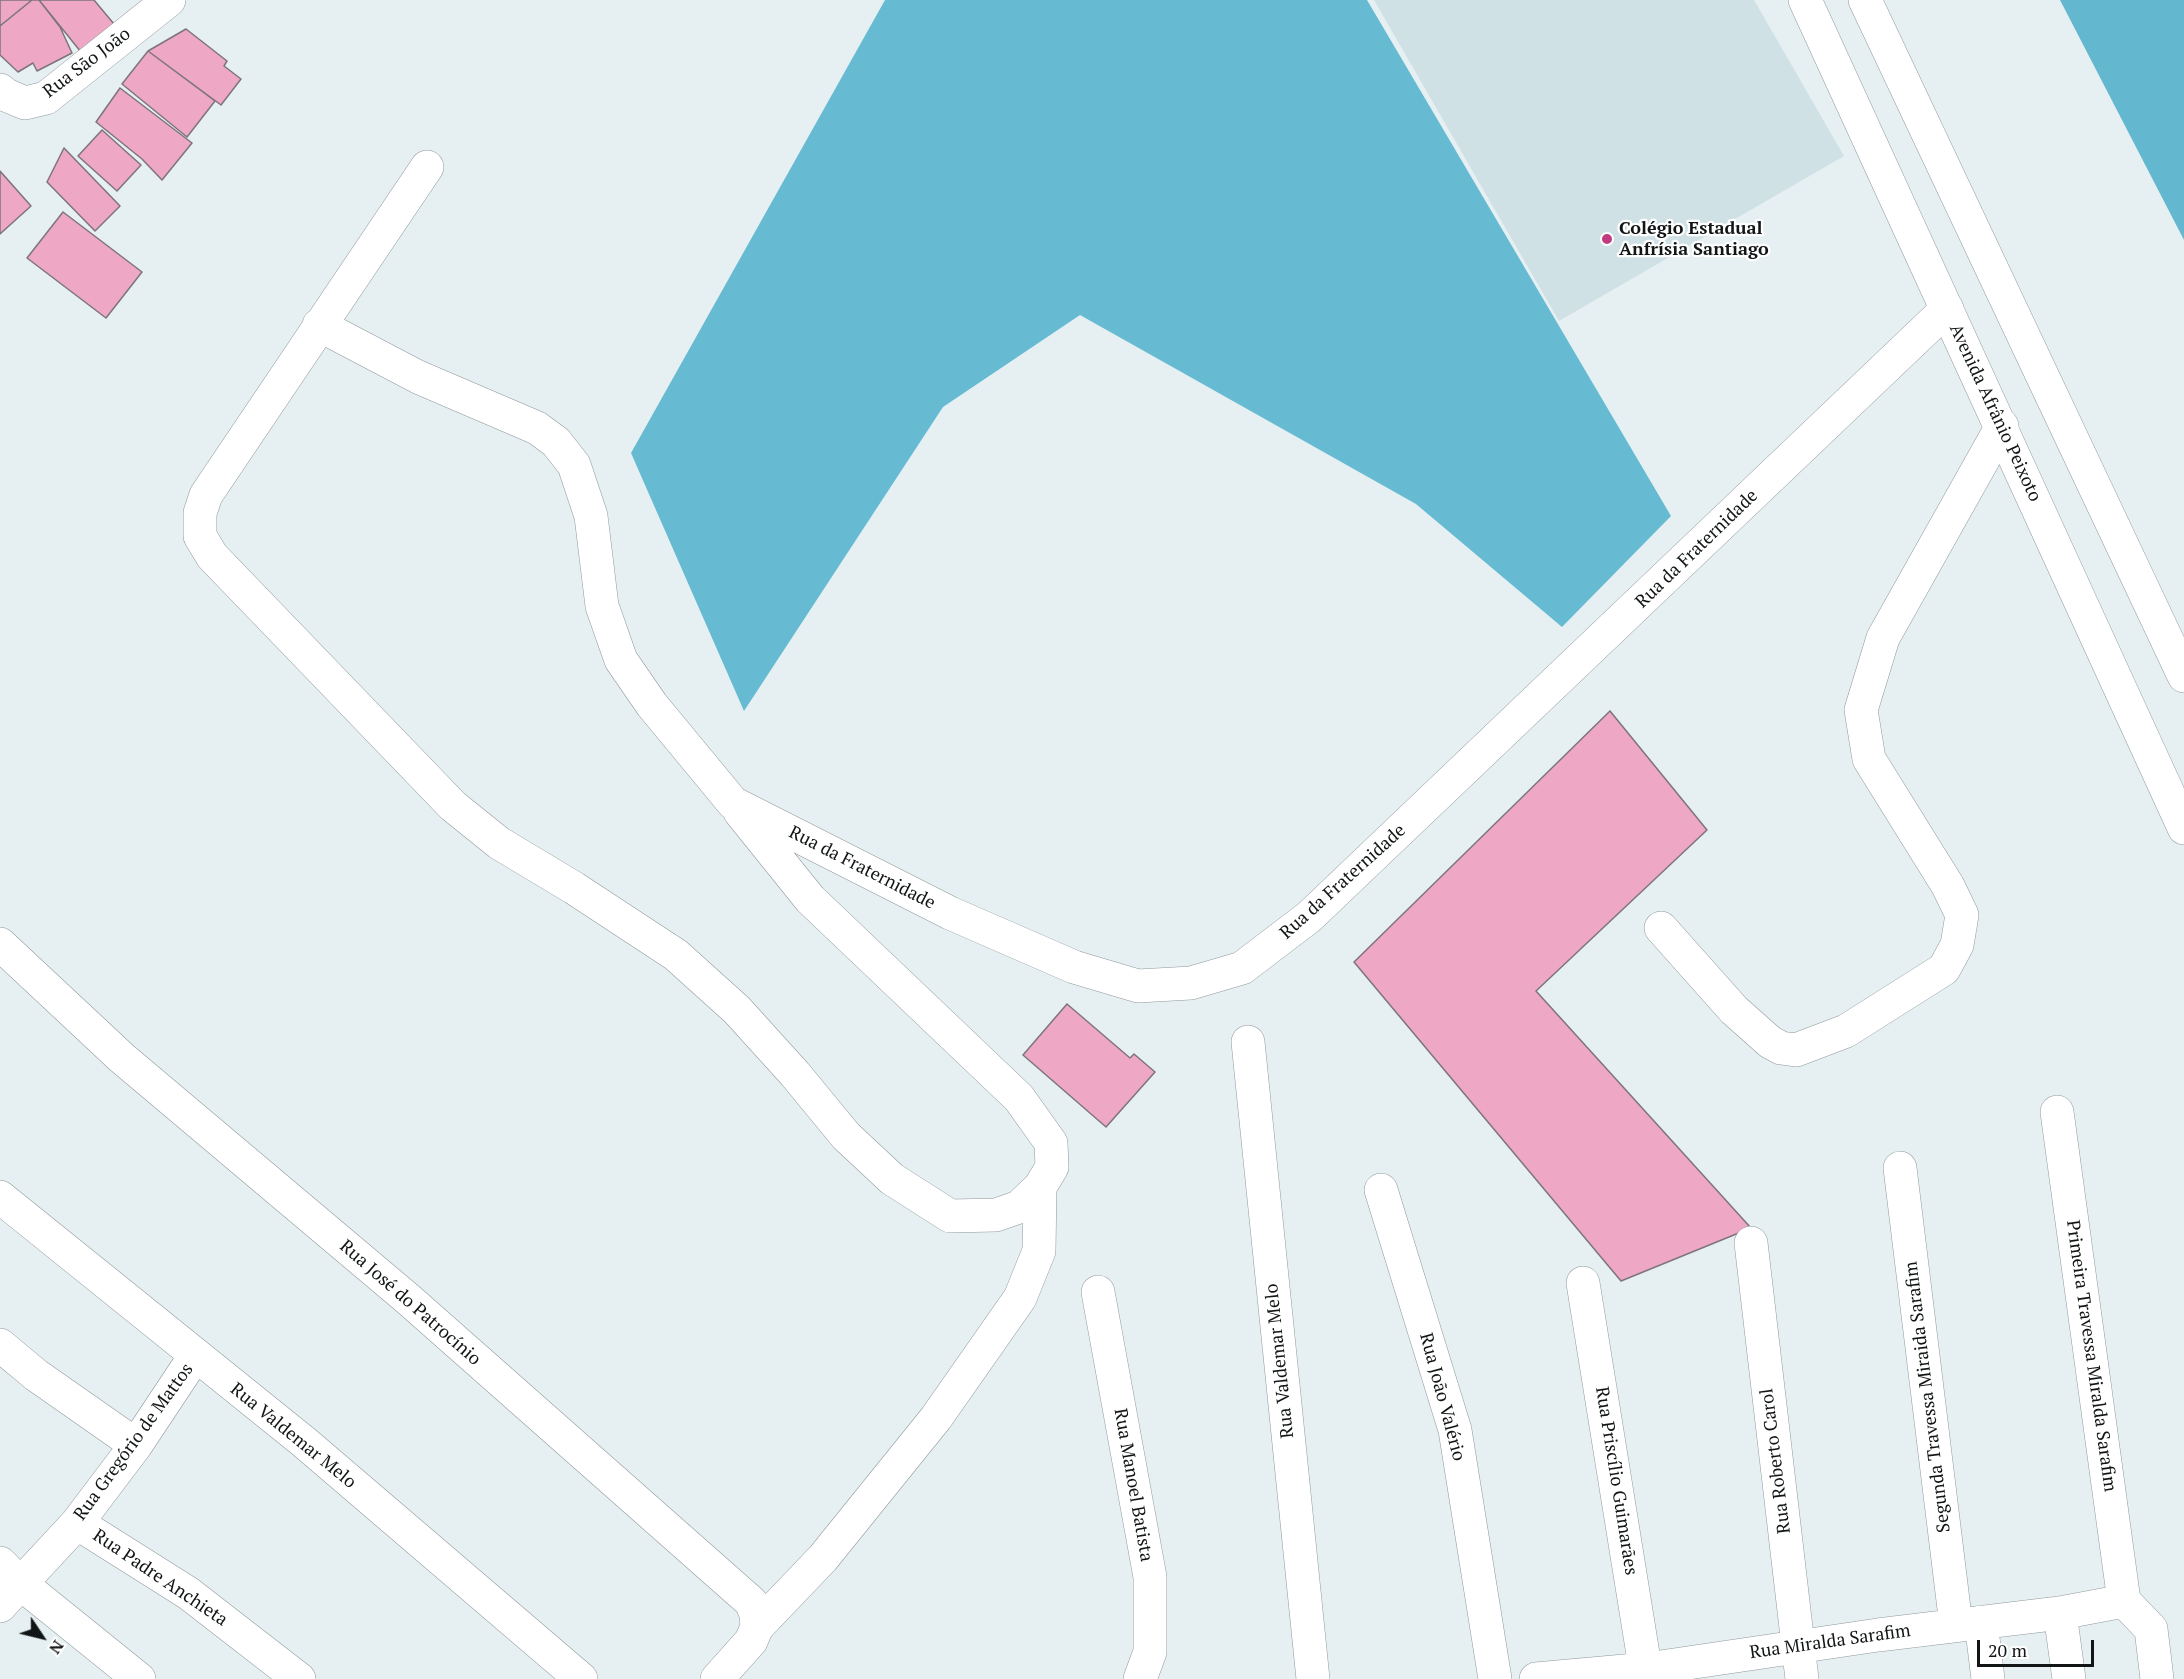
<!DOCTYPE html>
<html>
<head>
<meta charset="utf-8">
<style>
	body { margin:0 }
	#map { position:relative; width:2184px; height:1679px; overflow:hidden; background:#e6eff2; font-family:"PT Serif",serif }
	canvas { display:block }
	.north { position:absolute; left:12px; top:1607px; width:60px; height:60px; -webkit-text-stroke:4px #fff; paint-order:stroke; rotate:125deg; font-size:16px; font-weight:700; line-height:24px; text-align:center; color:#121516 }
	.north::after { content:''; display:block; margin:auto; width:21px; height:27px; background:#121516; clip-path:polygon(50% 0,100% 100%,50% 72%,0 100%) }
	.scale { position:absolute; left:1977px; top:1640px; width:117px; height:27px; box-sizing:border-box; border:3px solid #121516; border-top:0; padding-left:8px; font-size:18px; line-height:21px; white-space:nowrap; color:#121516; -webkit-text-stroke:4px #fff; paint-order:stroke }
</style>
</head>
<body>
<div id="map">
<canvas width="2184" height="1679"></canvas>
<div class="north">N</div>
<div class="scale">20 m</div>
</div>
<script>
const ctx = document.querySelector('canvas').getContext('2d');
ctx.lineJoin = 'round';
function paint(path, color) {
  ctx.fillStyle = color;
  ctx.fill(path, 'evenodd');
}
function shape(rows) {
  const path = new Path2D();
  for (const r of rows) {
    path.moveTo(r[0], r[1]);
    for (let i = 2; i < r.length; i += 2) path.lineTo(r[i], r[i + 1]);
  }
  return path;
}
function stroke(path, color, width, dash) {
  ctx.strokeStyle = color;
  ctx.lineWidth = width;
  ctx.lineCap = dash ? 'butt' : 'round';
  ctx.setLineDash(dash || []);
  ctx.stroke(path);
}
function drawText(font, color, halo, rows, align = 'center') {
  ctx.font = font + ' "PT Serif",serif';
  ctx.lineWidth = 4.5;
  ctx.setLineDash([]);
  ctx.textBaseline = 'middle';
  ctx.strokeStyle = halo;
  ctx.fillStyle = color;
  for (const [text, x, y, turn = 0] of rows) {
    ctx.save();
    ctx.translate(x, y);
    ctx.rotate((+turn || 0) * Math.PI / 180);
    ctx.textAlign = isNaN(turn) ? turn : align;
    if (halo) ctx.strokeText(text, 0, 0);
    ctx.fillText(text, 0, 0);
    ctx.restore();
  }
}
paint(shape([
	[1374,0,1754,0,1844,156,1559,321]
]), '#d0e1e6');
paint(shape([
	[885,0,1367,0,1671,516,1562,627,1416,504,1080,315,943,407,744,711,631,453]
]), '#66bbd3');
paint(shape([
	[2060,0,2184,0,2184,240]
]), '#63b8d0');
const building = shape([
	[0,0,32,0,0,26,0,0],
	[32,0,39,0,60,27,72,53,37,71,33,63,18,72,0,55,0,26,32,0],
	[39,0,94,0,114,24,81,52,39,0],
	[186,29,227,61,224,66,241,79,221,105,148,51,186,29],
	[148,51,215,101,187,137,122,84,148,51],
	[120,88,192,143,162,180,142,159,96,122,120,88],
	[102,130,141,165,117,191,78,156,102,130],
	[64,148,120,206,95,231,47,182,64,148],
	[0,171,31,206,0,234,0,171],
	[63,212,142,272,106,318,27,258,63,212],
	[1610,711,1707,830,1536,991,1751,1228,1621,1281,1354,962,1610,711],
	[1067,1004,1130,1058,1134,1054,1155,1072,1106,1127,1023,1055,1067,1004]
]);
paint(building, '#eea8c6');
stroke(building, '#7d7579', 1.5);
const minor = shape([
	[0,90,6,95,25,103,46,98,169,0],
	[427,167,206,495,200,513,200,536,212,556,453,806,499,843,574,888,676,955,737,1010,795,1074,846,1136,892,1179,950,1216,996,1215,1019,1207,1040,1187,1052,1167,1051,1143,1019,1098,810,899,740,812],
	[319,325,418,377,537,428,556,442,574,465,591,516,602,606,621,660,652,705,733,803,950,913,1074,967,1138,986,1191,983,1242,968,1309,917,1947,309],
	[1661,928,1734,1010,1770,1042,1781,1048,1796,1050,1846,1031,1944,969,1957,945,1962,915,1948,886,1869,759,1861,710,1883,638,2002,426],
	[0,944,122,1058,408,1299,751,1602,756,1614,757,1627,751,1641,717,1679],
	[1248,1042,1313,1679],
	[2057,1112,2124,1601],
	[1900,1168,1956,1625],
	[1381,1190,1455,1430,1495,1679],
	[0,1197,304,1442,581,1679],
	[1751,1243,1802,1679],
	[1583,1283,1647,1679],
	[1098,1292,1150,1577,1150,1652,1140,1679],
	[0,1345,36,1375,136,1445],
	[77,1523,188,1593,299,1679],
	[0,1563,20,1583,139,1679],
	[2124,1601,2151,1629,2157,1679],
	[0,1606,77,1523,136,1445,195,1356],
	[2060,1613,2069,1679],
	[1981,1622,1988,1679],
	[757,1627,823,1558,936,1418,1020,1298,1039,1251,1040,1187],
	[1536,1679,1647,1669,1878,1635,2060,1613,2124,1601]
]);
const major = shape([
	[1805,0,2184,828],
	[1865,0,2184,676]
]);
stroke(minor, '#90999c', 34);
stroke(major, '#90999c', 34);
stroke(minor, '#fff', 33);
stroke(major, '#fff', 33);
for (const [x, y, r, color] of [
	[1607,239,6,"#c03c81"]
]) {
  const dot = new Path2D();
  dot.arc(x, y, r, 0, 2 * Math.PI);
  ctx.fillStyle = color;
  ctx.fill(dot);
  stroke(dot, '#fff', 2);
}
drawText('18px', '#121516', '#fff', [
	["Rua São João",87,63,-37],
	["Avenida Afrânio Peixoto",1995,413,65],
	["Rua da Fraternidade",1697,549,-44],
	["Rua da Fraternidade",862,868,27],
	["Rua da Fraternidade",1343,882,-42],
	["Rua José do Patrocínio",410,1303,41],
	["Primeira Travessa Miralda Sarafim",2091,1356,82],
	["Rua Valdemar Melo",1280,1361,-96],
	["Rua João Valério",1442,1397,75],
	["Segunda Travessa Miraida Sarafim",1928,1397,-97],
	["Rua Valdemar Melo",293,1436,39],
	["Rua Gregório de Mattos",134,1442,-54],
	["Rua Roberto Carol",1776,1461,-97],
	["Rua Priscílio Guimarães",1616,1481,81],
	["Rua Manoel Batista",1133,1485,80],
	["Rua Padre Anchieta",160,1578,34],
	["Rua Miralda Sarafim",1830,1642,-8]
]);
drawText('bold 18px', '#121516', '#fff', [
	["Colégio Estadual",1619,229],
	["Anfrísia Santiago",1619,250]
], 'left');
</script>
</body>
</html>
